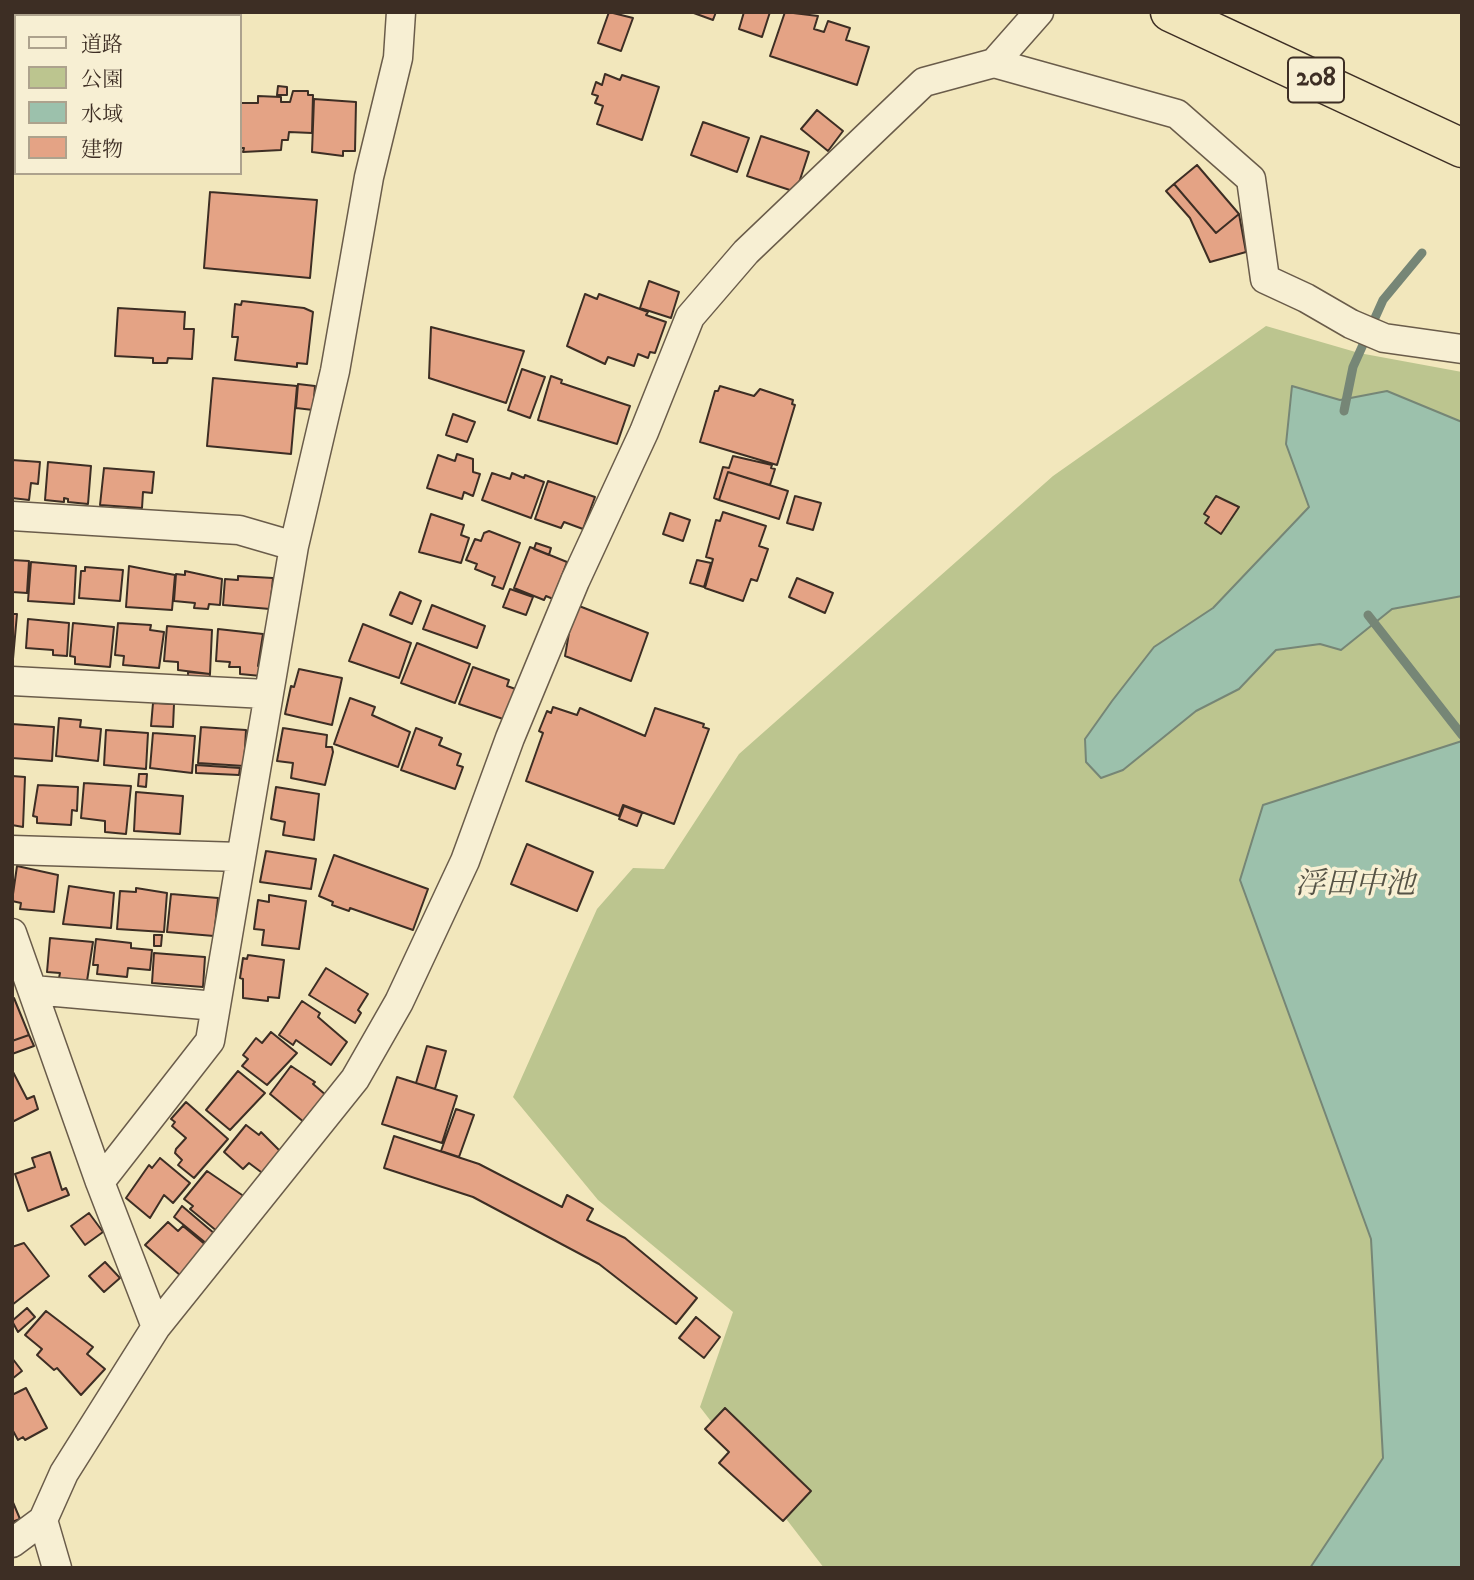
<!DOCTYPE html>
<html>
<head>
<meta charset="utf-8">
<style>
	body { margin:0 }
	#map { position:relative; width:1474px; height:1580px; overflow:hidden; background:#f2e7bc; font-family:"IM FELL DW Pica","Noto Serif JP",serif }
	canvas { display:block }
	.frame { position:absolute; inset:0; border:14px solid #3d2e24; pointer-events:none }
	.legend { position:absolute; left:14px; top:14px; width:228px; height:161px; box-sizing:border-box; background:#f7efd3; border:2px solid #ada28d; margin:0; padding:9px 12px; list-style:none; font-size:21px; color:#3d2e24 }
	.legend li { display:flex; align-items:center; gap:14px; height:35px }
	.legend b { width:35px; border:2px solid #ada28d }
</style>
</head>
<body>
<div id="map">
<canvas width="1474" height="1580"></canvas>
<div class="frame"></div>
<ul class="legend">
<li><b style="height:9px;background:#f7efd3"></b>道路</li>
<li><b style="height:19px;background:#bcc58f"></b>公園</li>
<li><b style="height:19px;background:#9cc1ac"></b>水域</li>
<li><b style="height:19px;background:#e4a385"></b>建物</li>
</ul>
</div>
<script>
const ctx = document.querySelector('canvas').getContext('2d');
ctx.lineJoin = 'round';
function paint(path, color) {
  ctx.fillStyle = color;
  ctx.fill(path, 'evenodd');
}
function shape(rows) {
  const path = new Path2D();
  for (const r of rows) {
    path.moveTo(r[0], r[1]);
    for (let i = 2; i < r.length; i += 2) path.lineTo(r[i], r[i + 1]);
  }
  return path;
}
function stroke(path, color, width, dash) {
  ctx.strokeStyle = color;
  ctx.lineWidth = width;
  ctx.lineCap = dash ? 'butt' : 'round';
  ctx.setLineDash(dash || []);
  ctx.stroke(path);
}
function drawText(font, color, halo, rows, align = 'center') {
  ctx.font = font + ' "IM FELL DW Pica","Noto Serif JP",serif';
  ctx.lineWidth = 7;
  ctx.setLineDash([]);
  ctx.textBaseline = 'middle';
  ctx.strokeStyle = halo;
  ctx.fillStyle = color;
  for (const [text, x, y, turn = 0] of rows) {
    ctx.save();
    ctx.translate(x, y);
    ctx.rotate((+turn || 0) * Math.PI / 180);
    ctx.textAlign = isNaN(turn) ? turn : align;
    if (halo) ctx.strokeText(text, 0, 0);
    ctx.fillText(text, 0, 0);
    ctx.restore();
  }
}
paint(shape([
	[1266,326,1359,353,1462,372,1462,1568,824,1568,700,1407,733,1312,598,1200,513,1097,597,909,633,868,664,869,739,754,1053,476]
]), '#bcc58f');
const water = shape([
	[1292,386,1340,400,1387,391,1462,422,1462,596,1392,609,1341,650,1320,644,1276,650,1239,689,1196,711,1123,770,1101,778,1086,762,1085,739,1112,701,1154,647,1213,608,1309,507,1286,444,1292,386],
	[1462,741,1462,1568,1310,1568,1383,1458,1371,1239,1240,880,1263,805,1462,741]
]);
paint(water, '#9cc1ac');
stroke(water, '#768676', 2);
stroke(shape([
	[1344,411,1353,367,1383,300,1422,253],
	[1368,615,1462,735]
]), '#768676', 9);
const building = shape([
	[609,12,633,18,621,51,598,43,609,12],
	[691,12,716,12,713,20,691,12],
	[744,12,770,12,762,37,739,29,744,12],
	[785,12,818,16,814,29,824,32,828,21,850,28,846,40,869,47,857,85,770,56,785,12],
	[12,49,16,49,16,73,12,73,12,49],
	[605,74,620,80,622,75,659,87,642,140,597,124,603,106,595,103,598,96,592,94,596,82,602,85,605,74],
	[278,86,287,87,287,95,277,95,278,86],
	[293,91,308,91,308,95,313,95,312,133,289,132,288,140,282,140,281,150,243,152,244,148,240,148,240,103,258,103,258,96,281,97,281,102,290,102,293,91],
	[314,99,356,102,355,151,343,151,343,156,312,152,314,99],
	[817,110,843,131,828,151,801,129,817,110],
	[703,122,749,138,737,172,691,155,703,122],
	[761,136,809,152,796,192,747,176,761,136],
	[1197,165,1239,214,1216,233,1174,184,1197,165],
	[1174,184,1216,233,1239,214,1246,252,1210,262,1190,218,1166,191,1174,184],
	[210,192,317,200,310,278,204,268,210,192],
	[649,281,679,292,671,318,640,308,649,281],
	[585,294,597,299,599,294,648,312,646,315,666,322,655,353,650,352,648,358,638,354,634,366,608,357,605,364,567,346,585,294],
	[242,301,304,308,313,312,307,364,297,363,297,367,235,360,238,337,232,337,235,304,241,305,242,301],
	[118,308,185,312,184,329,194,329,192,359,168,358,167,363,153,363,153,358,115,356,118,308],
	[431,327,524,351,506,403,429,378,431,327],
	[522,369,545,377,530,418,508,410,522,369],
	[551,376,562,380,561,383,630,406,617,444,538,420,551,376],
	[213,378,297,386,291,454,207,446,213,378],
	[298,384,315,386,313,410,296,408,298,384],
	[720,386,754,396,760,389,793,400,792,404,795,405,777,465,700,442,715,391,718,391,720,386],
	[453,414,475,422,467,442,446,435,453,414],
	[457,454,473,459,473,472,480,474,473,496,464,492,462,499,427,488,438,455,455,461,457,454],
	[733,456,772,465,771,468,775,469,770,485,728,472,719,500,714,498,723,467,729,468,733,456],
	[12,460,40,462,38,484,31,483,29,500,12,498,12,460],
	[48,462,91,466,88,504,68,502,68,499,64,498,64,502,45,500,48,462],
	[104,468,154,472,152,493,143,492,142,508,100,505,104,468],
	[728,472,788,491,779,519,719,500,728,472],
	[492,473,510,479,512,473,524,478,525,475,544,482,531,518,482,500,492,473],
	[548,481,595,497,583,529,564,522,561,528,535,519,548,481],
	[795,496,821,503,813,530,787,523,795,496],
	[1216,496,1239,507,1221,534,1205,523,1209,517,1204,514,1216,496],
	[723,512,766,526,759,546,768,549,757,581,751,579,743,601,705,588,713,559,706,557,716,520,720,521,723,512],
	[670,513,690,520,683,541,663,534,670,513],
	[431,514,464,525,461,535,469,538,461,563,419,552,431,514],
	[489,531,520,543,503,589,492,585,495,577,475,569,477,564,466,560,475,539,481,541,484,533,489,531],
	[536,543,551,548,549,555,534,549,536,543],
	[530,547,567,562,553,599,546,596,544,600,514,588,530,547],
	[12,560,29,561,27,593,12,592,12,560],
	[697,560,711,563,704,587,690,583,697,560],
	[31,562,76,566,74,604,28,601,31,562],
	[129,566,175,575,172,610,126,607,129,566],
	[85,567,123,570,120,601,79,598,81,571,85,571,85,567],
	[185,571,222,579,220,605,209,604,208,609,194,608,195,603,174,601,176,574,185,575,185,571],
	[238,576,273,578,270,609,223,605,225,579,238,580,238,576],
	[797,578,833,593,825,613,789,597,797,578],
	[510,589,533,597,526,615,503,607,510,589],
	[400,592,421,601,412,624,390,615,400,592],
	[574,604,648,633,631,681,565,656,574,604],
	[432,605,485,626,477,648,423,629,432,605],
	[12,614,17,614,13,659,12,659,12,614],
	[28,619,69,623,67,656,53,655,53,650,26,648,28,619],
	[73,623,114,627,110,667,75,664,75,657,70,656,73,623],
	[118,623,151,625,150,630,164,632,159,668,123,665,124,656,115,655,118,623],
	[363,624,411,643,399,678,349,661,363,624],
	[167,626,212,630,210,674,178,670,178,662,164,661,167,626],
	[218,629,263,634,258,666,261,667,261,676,240,674,240,667,229,667,230,662,216,661,218,629],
	[417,643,470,664,455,703,401,683,417,643],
	[473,667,509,680,507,686,524,692,503,719,459,704,473,667],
	[299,669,342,678,332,725,285,714,291,686,294,687,299,669],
	[188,672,210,674,209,682,188,680,188,672],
	[350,698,375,707,372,715,410,732,398,767,334,744,350,698],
	[153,703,174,704,173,727,151,726,153,703],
	[553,707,577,715,580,708,645,736,655,708,704,724,703,727,709,729,674,824,623,805,619,816,526,781,543,733,539,731,547,711,551,713,553,707],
	[59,718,81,720,80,727,101,729,98,761,56,756,59,718],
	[12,724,54,727,52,761,12,758,12,724],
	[201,727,246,730,244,766,198,763,201,727],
	[283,728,327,735,326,747,332,747,333,752,325,785,291,778,293,763,277,761,283,728],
	[416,728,442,738,439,745,461,754,457,765,463,767,455,789,401,770,416,728],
	[106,730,148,733,146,769,104,765,106,730],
	[153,733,195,736,192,773,150,768,153,733],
	[196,765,240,768,239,775,196,773,196,765],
	[139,774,147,774,146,787,138,786,139,774],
	[12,776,25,777,23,827,12,825,12,776],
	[84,783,131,786,126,834,105,832,105,821,81,818,84,783],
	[38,785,78,787,77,811,72,810,71,825,37,823,37,817,33,816,38,785],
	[276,787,319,794,314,840,283,835,285,822,271,819,276,787],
	[136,792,183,796,180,834,134,831,136,792],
	[624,806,642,813,637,826,619,819,624,806],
	[527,844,593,872,577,911,511,884,527,844],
	[266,851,316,859,311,889,260,882,266,851],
	[334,855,428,889,413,930,350,908,349,911,332,905,333,902,319,896,334,855],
	[17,866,58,875,54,912,20,909,21,903,12,901,17,866],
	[69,886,114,893,111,928,63,924,69,886],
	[136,888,167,893,164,932,117,929,120,891,136,892,136,888],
	[171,894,218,898,214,936,167,932,171,894],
	[269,895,306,901,299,949,262,945,264,930,254,929,258,900,269,902,269,895],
	[154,935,162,935,161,946,154,946,154,935],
	[50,938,93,942,87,981,59,978,60,973,47,972,50,938],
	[96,939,131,943,131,948,152,950,150,970,128,968,127,977,97,974,98,965,93,965,96,939],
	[154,953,205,957,203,987,152,983,154,953],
	[248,955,284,960,279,998,268,997,268,1001,243,998,243,979,240,978,243,958,247,959,248,955],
	[326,968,368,994,358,1010,361,1013,355,1023,309,995,326,968],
	[14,998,29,1035,12,1041,12,999,14,998],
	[302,1001,320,1013,318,1017,347,1042,331,1065,296,1040,293,1045,279,1035,302,1001],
	[271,1032,297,1053,267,1085,242,1066,248,1059,243,1055,256,1038,262,1043,271,1032],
	[29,1035,34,1046,12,1054,12,1041,29,1035],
	[427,1046,446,1051,435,1089,416,1083,427,1046],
	[291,1066,315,1082,313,1084,327,1096,305,1123,270,1094,291,1066],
	[12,1070,27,1099,34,1096,38,1109,12,1122,12,1070],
	[238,1071,265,1093,230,1130,206,1110,238,1071],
	[397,1077,457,1096,442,1143,382,1124,397,1077],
	[186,1102,228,1139,194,1178,178,1165,182,1160,175,1153,176,1149,186,1138,172,1126,175,1122,171,1119,186,1102],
	[456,1109,474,1115,459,1157,441,1151,456,1109],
	[246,1125,259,1135,261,1132,283,1154,265,1175,249,1163,243,1169,224,1152,246,1125],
	[394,1136,479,1164,562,1207,567,1195,593,1209,587,1220,625,1238,697,1298,676,1324,599,1264,473,1197,384,1168,394,1136],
	[50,1152,62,1190,66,1188,69,1195,28,1211,15,1174,35,1167,32,1158,50,1152],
	[160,1158,190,1183,173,1203,164,1195,150,1218,126,1198,149,1165,152,1168,160,1158],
	[207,1171,245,1197,225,1218,227,1221,218,1232,190,1209,193,1206,184,1199,207,1171],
	[182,1206,215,1234,207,1244,174,1217,182,1206],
	[89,1213,103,1232,85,1245,71,1226,89,1213],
	[168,1222,178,1231,183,1226,207,1246,181,1276,145,1245,168,1222],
	[24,1243,49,1276,12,1305,12,1247,24,1243],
	[105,1262,120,1278,104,1292,89,1276,105,1262],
	[27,1308,35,1317,18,1332,12,1321,27,1308],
	[46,1311,93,1347,87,1354,105,1369,81,1395,57,1368,54,1370,37,1355,42,1349,25,1335,46,1311],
	[696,1317,720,1337,704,1358,679,1338,696,1317],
	[12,1358,22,1371,12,1379,12,1358],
	[26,1388,47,1428,25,1440,23,1437,18,1440,12,1429,12,1395,26,1388],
	[725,1408,811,1491,783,1521,719,1463,729,1452,705,1429,725,1408],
	[12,1500,20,1519,12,1522,12,1500]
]);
paint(building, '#e4a385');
stroke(building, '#3d2e24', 2);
const street = shape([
	[994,63,1177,114,1251,179,1265,279,1306,298,1351,324,1384,338,1462,349],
	[12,516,239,530,294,546,335,371,369,177,398,58,401,12],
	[12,681,266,694],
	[12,850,240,857],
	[12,933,100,1182,156,1327],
	[33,990,216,1006],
	[100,1182,210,1041,294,546],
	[43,1520,57,1568],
	[12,1543,43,1520,64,1473,156,1327,355,1079,399,1002,465,861,510,738,575,581,644,432,690,317,746,252,924,82,994,63,1039,12]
]);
const highway = shape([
	[1170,12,1462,148]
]);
stroke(street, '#6a5c4a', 31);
stroke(highway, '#3d2e24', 41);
stroke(street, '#f7efd3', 28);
stroke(highway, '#f2e7bc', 38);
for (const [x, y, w] of [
	[1316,80,56]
]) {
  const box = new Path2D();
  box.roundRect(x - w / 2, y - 22.5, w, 45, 5);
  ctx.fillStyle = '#f7efd3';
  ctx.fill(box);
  stroke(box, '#3d2e24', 2);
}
drawText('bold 26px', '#3d2e24', null, [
	["208",1316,80]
]);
drawText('italic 30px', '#555346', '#f7efd3', [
	["浮田中池",1355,887]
]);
</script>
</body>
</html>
